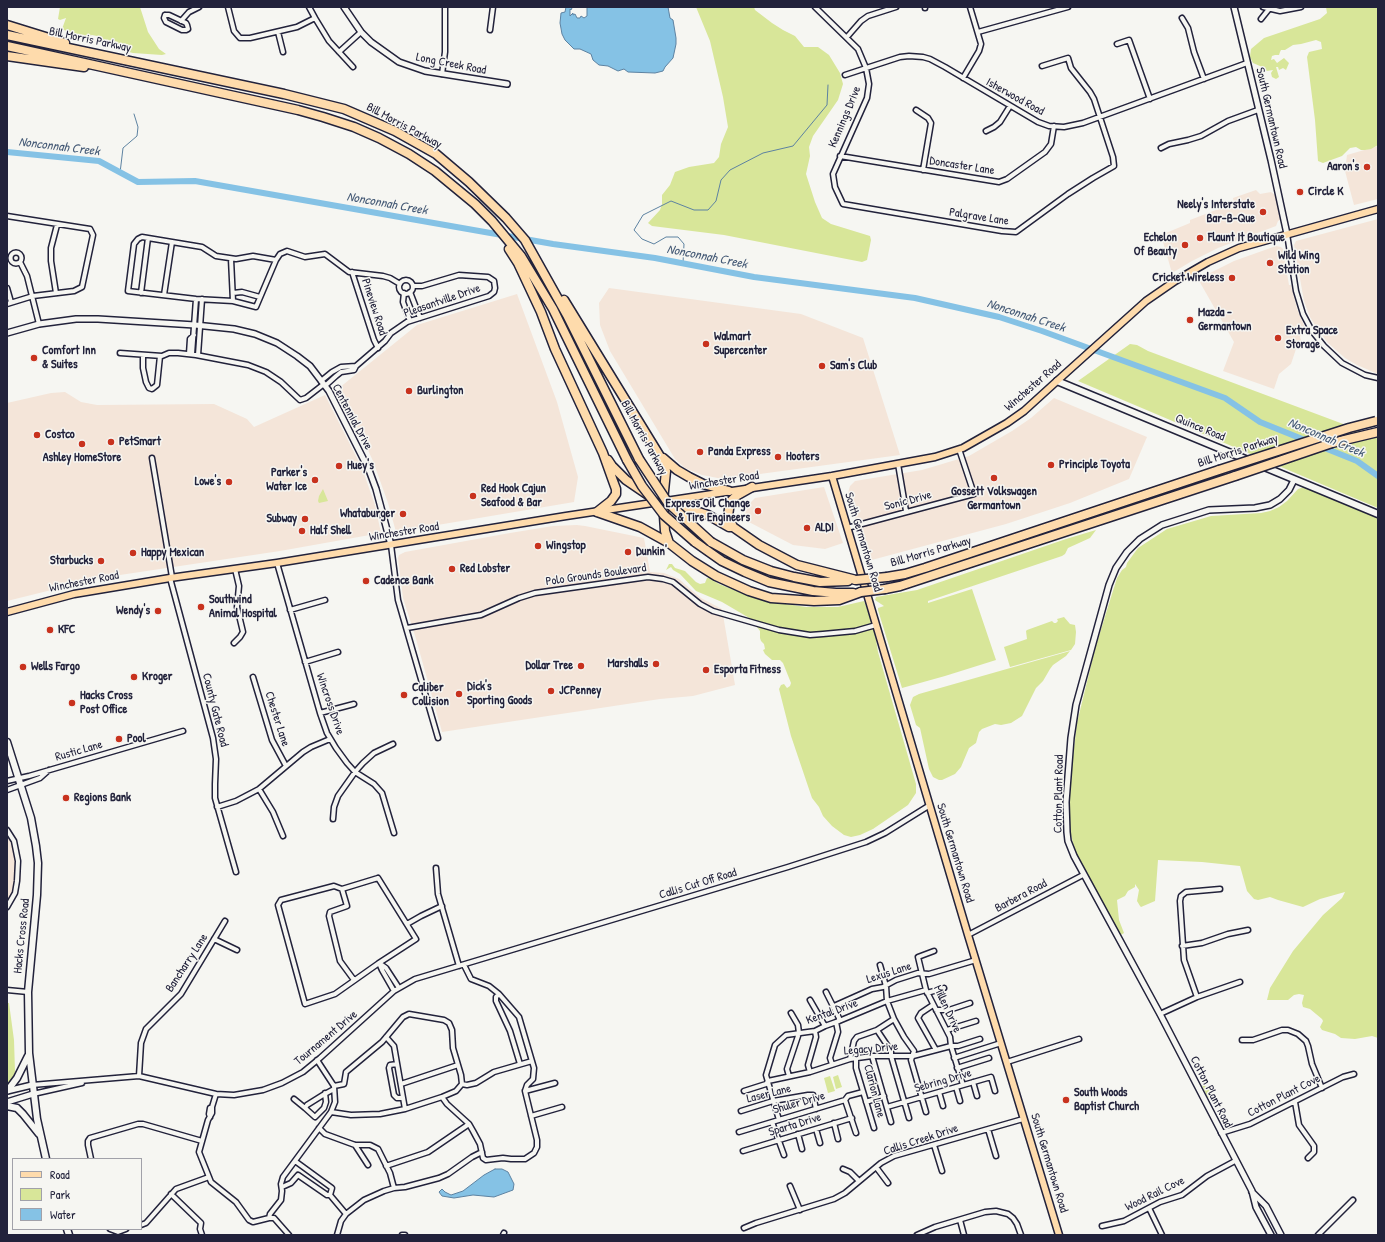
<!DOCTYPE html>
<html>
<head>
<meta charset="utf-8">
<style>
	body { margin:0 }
	#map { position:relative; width:1385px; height:1242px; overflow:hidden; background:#f6f6f2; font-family:"Patrick Hand",sans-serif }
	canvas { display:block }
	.frame { position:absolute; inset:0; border:8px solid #22223b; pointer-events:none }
	.legend { position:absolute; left:12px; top:1158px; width:130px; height:72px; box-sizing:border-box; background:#f6f6f2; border:1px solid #a1a1a9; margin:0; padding:5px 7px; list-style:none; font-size:12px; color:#22223b }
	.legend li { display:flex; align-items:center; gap:8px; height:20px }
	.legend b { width:20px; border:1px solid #a1a1a9 }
</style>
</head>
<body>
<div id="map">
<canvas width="1385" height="1242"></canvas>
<div class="frame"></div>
<ul class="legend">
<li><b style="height:5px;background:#fedbac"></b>Road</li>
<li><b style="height:11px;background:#d8e699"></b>Park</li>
<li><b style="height:11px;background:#85c2e5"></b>Water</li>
</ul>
</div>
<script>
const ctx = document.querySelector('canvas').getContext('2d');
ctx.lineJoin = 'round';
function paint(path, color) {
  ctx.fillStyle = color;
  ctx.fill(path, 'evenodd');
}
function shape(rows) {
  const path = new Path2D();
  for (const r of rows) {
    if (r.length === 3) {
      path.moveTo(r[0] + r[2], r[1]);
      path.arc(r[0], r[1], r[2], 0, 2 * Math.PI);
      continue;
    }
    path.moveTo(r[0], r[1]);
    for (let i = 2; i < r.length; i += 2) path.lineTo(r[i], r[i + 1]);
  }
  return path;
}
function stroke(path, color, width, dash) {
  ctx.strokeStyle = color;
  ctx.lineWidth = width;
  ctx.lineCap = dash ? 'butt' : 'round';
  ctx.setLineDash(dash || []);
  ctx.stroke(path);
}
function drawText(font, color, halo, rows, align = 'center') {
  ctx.font = font + ' "Patrick Hand",sans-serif';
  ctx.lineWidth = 3;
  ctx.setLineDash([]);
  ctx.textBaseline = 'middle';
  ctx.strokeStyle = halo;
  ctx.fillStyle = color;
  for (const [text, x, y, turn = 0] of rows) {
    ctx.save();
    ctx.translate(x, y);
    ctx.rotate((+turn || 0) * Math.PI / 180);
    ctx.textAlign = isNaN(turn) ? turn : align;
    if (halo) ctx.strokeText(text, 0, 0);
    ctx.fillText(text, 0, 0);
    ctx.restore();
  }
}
paint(shape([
	[1378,146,1378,199,1354,205,1345,171,1347,155],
	[1256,190,1260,194,1271,192,1276,196,1280,220,1278,221,1276,226,1218,248,1192,261,1172,273,1161,235,1190,223,1190,220,1234,203,1233,198],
	[1378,219,1378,374,1357,365,1345,358,1328,343,1318,330,1310,317,1304,301,1294,245,1296,241],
	[1276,246,1281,247,1283,249,1289,285,1291,285,1297,309,1306,330,1303,332,1300,337,1302,343,1297,346,1291,364,1279,374,1274,389,1223,371,1234,342,1198,279,1234,261],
	[609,288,801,314,863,338,900,455,723,479,702,475,685,468,675,459,610,351,600,325,599,303],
	[517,294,557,402,578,477,574,502,396,532,388,503,373,461,339,388,417,325],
	[65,392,81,402,97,405,214,404,247,419,254,427,325,395,362,468,375,505,381,533,280,551,100,578,7,601,7,403,51,393],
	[1054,398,1147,437,1129,479,1070,503,1006,524,868,561,848,493,850,486,855,481,922,470,969,456,1012,431,1031,418],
	[824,487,843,543,825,549,793,545,747,521,745,514,748,505,755,498],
	[577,525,585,526,644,538,650,572,664,573,679,579,701,598,722,609,735,685,693,696,660,699,442,732,416,639,403,598,398,558,399,555,405,552,510,533,553,526],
	[7,825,20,851,21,879,10,908,7,907]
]), '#f4e5d9');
paint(shape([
	[60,7,140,7,148,32,159,49,166,54,162,55,133,53,121,50,118,47,101,43,97,36,92,35,86,37,77,36,64,30,62,29,66,18,60,20,58,19],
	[696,7,754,7,755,10,772,23,783,30,795,36,804,47,818,47,829,55,840,73,843,84,838,100,813,136,809,147,810,156,806,174,815,202,822,218,831,224,870,236,871,240,867,260,862,262,724,235,652,226,648,223,660,210,662,204,662,195,670,185,675,172,689,167,714,163,719,157,721,144,728,127,723,97,710,41],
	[1326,7,1378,7,1378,145,1371,149,1365,150,1361,150,1356,147,1350,148,1342,156,1323,163,1318,161,1315,120,1307,57,1309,52,1322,49,1321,42,1316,40,1301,44,1293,45,1285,50,1281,50,1280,52,1279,55,1275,55,1272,56,1271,60,1274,59,1277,63,1284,58,1289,63,1286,70,1283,68,1279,70,1278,67,1276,67,1279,77,1276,79,1272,77,1271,73,1273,70,1267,71,1260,66,1253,63,1250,57,1251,49,1264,38,1320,19,1327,13],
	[1130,344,1137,345,1148,351,1378,437,1378,508,1078,381],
	[1304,487,1378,515,1378,1038,1372,1036,1355,1039,1341,1038,1335,1034,1322,1030,1320,1027,1323,1021,1322,1019,1310,1009,1303,1007,1302,1003,1304,995,1299,994,1294,995,1288,1000,1267,1000,1270,988,1293,951,1323,915,1342,898,1345,892,1320,899,1303,907,1278,900,1270,897,1258,900,1254,899,1247,891,1240,866,1202,862,1158,860,1155,901,1141,907,1140,906,1137,901,1139,890,1135,884,1135,887,1128,891,1125,896,1117,900,1119,920,1124,933,1119,936,1075,851,1070,831,1069,802,1070,781,1077,723,1095,649,1107,610,1117,578,1122,570,1126,567,1127,563,1138,548,1167,529,1211,516,1261,513,1270,511,1279,507,1287,501,1298,489],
	[323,489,328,501,319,503,318,501,319,496],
	[1096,530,1090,538,1068,548,1065,554,1062,556,928,601,928,603,972,589,996,660,945,676,902,688,878,610,878,608,884,606,875,600,876,597,917,590,1066,539],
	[669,564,672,564,675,568,685,571,696,582,700,584,705,583,707,578,709,578,719,584,749,596,779,603,806,607,838,607,864,601,874,627,878,652,916,784,916,793,908,805,873,829,860,835,851,837,844,835,832,826,823,816,819,807,812,798,791,736,779,689,781,685,784,684,787,688,790,686,791,683,783,663,780,660,772,660,765,654,763,650,765,649,764,644,761,641,760,638,760,631,751,619,722,602,696,591,680,574,673,570,671,567,666,570],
	[1064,617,1070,624,1075,625,1076,632,1075,644,1071,650,1010,667,1004,647,1027,639,1026,631,1027,630,1052,621,1054,623,1056,623,1058,621,1057,619],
	[1070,651,1066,656,1053,665,1050,669,1043,681,1036,688,1022,716,1011,723,1001,725,995,724,982,729,979,732,976,743,969,748,961,767,955,774,942,780,939,780,933,777,929,769,920,728,916,725,910,705,913,697,919,694],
	[7,1003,9,1003,14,1040,15,1072,11,1082,7,1084],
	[838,1075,842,1087,836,1089,833,1077],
	[830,1076,835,1091,828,1093,824,1078],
	[1202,1085,1210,1088,1212,1093,1212,1095,1208,1098]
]), '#d8e699');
const water = shape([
	[566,7,570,7,572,8,571,10,570,9,570,16,573,13,573,15,575,14,577,18,580,18,581,16,584,18,587,16,587,7,668,7,670,18,673,20,676,38,676,44,673,58,665,67,663,71,655,73,628,72,624,69,618,71,608,66,599,65,593,60,591,54,580,49,574,49,565,40,562,34,560,23,561,13,565,12,566,7],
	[495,1169,502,1169,508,1172,514,1184,513,1190,494,1197,473,1195,454,1198,442,1196,439,1192,442,1189,445,1192,451,1195,463,1191,484,1175,495,1169]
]);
paint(water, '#85c2e5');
stroke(water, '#5d82a1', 1);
stroke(shape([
	[120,173,123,148,137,136,138,127,134,114],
	[683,263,684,244,678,237,666,237,654,244,642,239,634,230,643,215,671,201,694,210,708,210,716,201,721,180,730,170,763,153,793,146,827,105,828,85]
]), '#5d82a1', 1);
stroke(shape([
	[7,152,99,161,138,182,195,181,553,244,655,258,754,277,915,298,999,317,1042,331,1225,398,1260,422,1357,461,1378,476]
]), '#85c2e5', 6);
const minor = shape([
	[228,7,234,31,240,38,250,38,297,27,315,18],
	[309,7,315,18,329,41,353,67],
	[815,7,858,49,866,68,869,84,867,98,833,174,835,187,843,204,1002,231,1016,232,1068,194,1093,178,1114,166,1113,157,1094,99,1090,92,1071,68,1068,58,1042,66],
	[925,7,925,8],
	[1263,7,1280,11,1301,7],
	[165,15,169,15,186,23,187,25,188,29,186,30,182,30,166,22,164,18,165,15],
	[1182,18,1188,28,1194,52,1204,79],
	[1261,19,1269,9],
	[181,21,189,12,199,7],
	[490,30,493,7],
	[278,32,283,52],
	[978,32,1068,7],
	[847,37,861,21,868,16,896,7],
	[1117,44,1129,40,1150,99],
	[339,52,361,32],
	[442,74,445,52,445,7],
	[845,75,900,57,909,56,923,57,930,59,945,67,1038,122,1049,126,1064,127,1083,123,1247,63],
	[963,78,979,51,981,44,970,7],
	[916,110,928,118,931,123,923,170],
	[986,131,994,127,1000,122,1010,106],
	[1161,148,1169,144,1188,140,1201,136,1228,121,1258,110],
	[840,156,999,182,1007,179,1045,152,1051,144,1054,126],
	[7,216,90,229,93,235,82,287,74,291,33,296,7,304],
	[1287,234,1296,291,1303,314,1312,331,1324,346,1342,363,1365,375,1378,378],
	[16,258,5.5],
	[231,259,233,301],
	[276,260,256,307,233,301,196,299,128,291,134,244,138,239,142,237,202,247,216,256,236,259,253,256,276,260,280,254,287,251,305,257,325,254,349,272,383,276,390,278,400,284],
	[20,262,27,276,39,324],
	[352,272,374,340,378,348],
	[406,287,7],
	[7,288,11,302],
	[410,292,420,318],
	[56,293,51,261,51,248,57,225],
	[141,293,148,238],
	[233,293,242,292,260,297],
	[404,293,403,302,410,321],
	[164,295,172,242],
	[120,353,162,356,169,353,178,353,196,355,248,365,266,372,281,382,300,400,306,398,324,384],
	[189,354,190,339,194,335],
	[192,354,196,299],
	[143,355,143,368,146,382,149,388,152,389,157,385,160,356],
	[198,355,202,299],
	[356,366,385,341,391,333,407,322,489,296,494,292,495,288,494,281,488,277,459,275,422,286,413,286],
	[321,381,332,372,341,367,356,366,354,370,341,372,336,376,325,386],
	[152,458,172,577],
	[898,464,906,511],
	[847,528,974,494,959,449],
	[391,545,398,600,438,738],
	[277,563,320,713,327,733,336,748,347,763,355,772,374,784,382,793,394,833],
	[170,578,213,738,216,759,215,784,215,798,236,872],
	[290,610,325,600],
	[407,628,481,615,519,598,535,593,648,577,663,579,673,582,700,604,713,611,779,630,810,635,823,634,855,631,876,625],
	[234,643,240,637,243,632,237,607,239,586,235,569],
	[305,662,338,652],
	[253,677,272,740,286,766],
	[320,713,354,704],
	[7,781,29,776,183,731],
	[259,789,273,812,283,836],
	[7,790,40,778,49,770],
	[217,807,236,801,259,789,303,752,311,747,330,739],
	[333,819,334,807,338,796,355,772,363,763,374,753,393,744],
	[7,830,14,841,18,861,17,881,15,893,7,907],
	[436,868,438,894,459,966],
	[378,878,416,939,379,963,335,994,305,1004,278,905,281,900,334,886,342,889,378,878],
	[342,889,347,906,330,912,329,916,340,961,354,980],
	[407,924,421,916,442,906],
	[968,935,1083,875],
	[214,939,237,950],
	[1182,946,1202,943,1228,934,1248,930],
	[934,951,918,957,926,990,950,1037,951,1046,963,1085],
	[464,965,471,979,489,986,499,994,496,997,496,1001,510,1031,520,1064],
	[880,965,886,986,887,1001,894,1019,904,1037,914,1051,911,1060,926,1112],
	[7,990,28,992],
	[394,991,382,970,379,963,386,968,399,988],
	[826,992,839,1018,839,1021],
	[927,993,944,988],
	[1197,997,1184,960,1180,901,1181,896,1186,892,1220,889],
	[810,1000,825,1026],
	[933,1005,921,1013,918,1018,936,1050],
	[834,1006,872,989,883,987,896,980,918,973,929,974,976,960],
	[936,1010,949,1010,970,1003],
	[1160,1014,1197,997,1240,982],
	[877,1030,891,1051,891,1056,909,1118],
	[947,1030,976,1021],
	[386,1037,394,1046,405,1109],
	[1242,1040,1253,1040,1282,1030,1288,1030,1298,1034,1306,1041,1308,1046,1312,1064,1322,1088],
	[872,1056,891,1122],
	[954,1058,1001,1043],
	[850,1059,854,1041,857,1037,877,1030,894,1019],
	[856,1060,856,1068,874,1128],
	[1007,1062,1079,1039],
	[397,1064,390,1065,389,1068,394,1095,397,1098,403,1098],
	[832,1064,830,1058,838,1032,836,1022],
	[957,1068,989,1058],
	[810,1072,808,1065,816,1037,815,1031],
	[139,1076,141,1043,146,1029,181,994,225,921],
	[789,1076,787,1069,799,1033,798,1025,791,1013],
	[973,1082,977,1096],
	[401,1084,458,1065],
	[32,1085,139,1076,216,1094,234,1095,263,1090,282,1083,303,1072,320,1058,394,991,415,979,788,867,866,842,885,833,930,805],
	[334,1086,344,1084,346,1072,382,1042,403,1017,409,1014,444,1020,449,1023,452,1030,453,1048,461,1075,462,1084],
	[956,1087,960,1101],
	[525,1091,555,1083],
	[744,1091,766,1084,768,1081,810,1072,850,1059,872,1056,913,1056,951,1046,958,1046,980,1039],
	[939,1092,943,1106],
	[325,1093,326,1102,324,1108,315,1117,305,1108,307,1105,323,1095,334,1089],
	[33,1094,82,1083],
	[442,1097,447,1104,469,1124,473,1131,480,1144,483,1158,486,1160,503,1158,511,1159,525,1159,534,1153,537,1147,537,1140,525,1091,527,1085,533,1079,534,1068,519,1017,499,994],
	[294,1099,305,1108],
	[845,1100,856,1133],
	[866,1102,884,1096],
	[1295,1102,1299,1125,1314,1146,1314,1152,1308,1158],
	[212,1107,212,1113,208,1120,199,1152,211,1182,236,1202,249,1220,253,1222,269,1218,274,1218,289,1235],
	[887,1107,991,1077,995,1091],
	[741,1111,773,1101,808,1095,813,1095,816,1109],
	[331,1112,351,1115,380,1114,405,1109,442,1097,456,1091,462,1084,467,1085,476,1083,494,1072,532,1061],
	[531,1116,562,1107],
	[210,1117,209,1114,210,1108,212,1107,216,1094],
	[779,1120,766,1075,775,1045,786,1035,815,1031,825,1026,839,1021,887,1001,926,990],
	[772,1122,784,1155],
	[834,1123,838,1139],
	[319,1128,325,1134,355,1145,370,1145,378,1149,390,1173,394,1188],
	[816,1129,820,1143],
	[988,1129,996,1156],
	[739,1132,845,1100,848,1096,863,1092],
	[1221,1133,1250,1124,1343,1077,1354,1074],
	[798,1134,802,1149],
	[355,1145,368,1165],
	[934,1145,942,1171],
	[743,1151,852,1118],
	[91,1159,88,1145,88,1141,90,1138,138,1124,143,1124,202,1141],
	[295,1161,332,1188,330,1195],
	[386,1166,428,1152,469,1124],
	[876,1167,888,1183],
	[843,1169,850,1172,859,1181],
	[790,1186,800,1210],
	[282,1187,291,1183,298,1175,327,1195,330,1195,346,1214],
	[171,1194,201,1223,200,1229,202,1235],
	[1149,1208,1162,1235],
	[269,1218,270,1214,281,1200,282,1191,281,1184,283,1177,331,1112,335,1102,334,1086,317,1060],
	[960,1220,964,1235],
	[141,1225,146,1223,176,1189,209,1177],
	[1102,1226,1124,1221,1160,1202,1182,1195,1207,1176,1235,1161],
	[744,1228,756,1223,834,1199,845,1193,881,1163,894,1156,1023,1119],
	[110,1229,118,1232,126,1229],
	[337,1235,341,1221,346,1214,364,1200,384,1191,394,1188,405,1187,439,1178,448,1174,472,1157,482,1152],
	[402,1235,405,1235],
	[503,1235,504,1233],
	[917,1235,935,1227,985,1212,996,1211,1008,1214,1013,1218,1017,1224,1021,1235],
	[1318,1235,1353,1200]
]);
const tertiary = shape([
	[344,7,361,32,371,42,399,62,425,71,507,84],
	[1234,7,1271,160,1287,234],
	[7,333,39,324,76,319,98,319,195,325,234,329,255,334,277,343,297,356,310,366,329,391,369,470,376,489,391,545],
	[7,1091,32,1085],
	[7,1102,33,1094],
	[1252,1192,1266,1206,1281,1235],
	[1271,1235,1256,1207,1252,1191,1160,1014,1074,856,1068,841,1067,832,1066,802,1071,738,1076,705,1109,585,1116,568,1127,552,1140,539,1162,525,1209,510,1255,508,1270,505,1280,499,1289,490,1294,480]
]);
const secondary = shape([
	[1057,381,1378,514],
	[7,742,31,818,36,846,38,863,37,895,28,992,29,1053,37,1119,46,1159],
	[8,1090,17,1078,28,1056],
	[7,1106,17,1108,23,1114,39,1134],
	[67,1229,69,1235]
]);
const primary = shape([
	[832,476,968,935,1059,1235],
	[7,612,74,594,170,578,277,563,566,516,832,476,935,457,963,448,1007,423,1024,411,1057,381,1146,301,1175,281,1208,262,1239,248,1378,209]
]);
const motorway = shape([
	[7,25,65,43],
	[7,35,284,94,344,109,395,131,436,154,469,182,506,218,525,240,567,315,639,459],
	[7,46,298,110,323,117,354,127,379,138,409,154,435,171,475,204,492,221,521,256,553,309,627,460],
	[7,56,84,67],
	[509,249,518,263,541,312,555,349,603,453,613,481,616,489,616,494,611,501,597,512],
	[564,300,664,463,666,471,663,501,665,531,669,543,692,561,716,576,749,591,771,598,814,601,839,600,861,592],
	[1332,443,1378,432],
	[663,458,677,470,689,477,703,484,729,491],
	[608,460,612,466,626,480,648,495],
	[667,502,708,515,729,527,733,527,759,545,797,565,856,580],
	[597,512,640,527,669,543],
	[733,527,728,516,730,502,736,496,752,487],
	[695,542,722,561,745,572,769,582,813,591,836,593,853,593],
	[711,542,743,560,771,571,794,577,820,582,848,581],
	[887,577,905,574,925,568,1219,470],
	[885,589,900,586,1235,476]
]);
stroke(minor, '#22223b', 7);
stroke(tertiary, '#22223b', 8);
stroke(secondary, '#22223b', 9);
stroke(primary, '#22223b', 9);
stroke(motorway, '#22223b', 11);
stroke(minor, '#f6f6f2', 4);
stroke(tertiary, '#f6f6f2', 5);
stroke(secondary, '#f6f6f2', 6);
stroke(primary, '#fedbac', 6);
stroke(motorway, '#fedbac', 8);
const motorwayBridge = shape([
	[639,459,668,503,711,542],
	[627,460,642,486,664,515,695,542],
	[1219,470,1349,428,1376,421],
	[1235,476,1332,443],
	[856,580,887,577],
	[861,592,885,589]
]);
stroke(motorwayBridge, '#22223b', 11, []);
stroke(motorwayBridge, '#fedbac', 8);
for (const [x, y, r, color] of [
	[1367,167,4,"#c8321e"],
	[1300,192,4,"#c8321e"],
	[1263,212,4,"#c8321e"],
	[1200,238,4,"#c8321e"],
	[1185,245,4,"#c8321e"],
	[1270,263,4,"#c8321e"],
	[1232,278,4,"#c8321e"],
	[1190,320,4,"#c8321e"],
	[1278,338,4,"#c8321e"],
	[706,344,4,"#c8321e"],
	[34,358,4,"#c8321e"],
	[822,366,4,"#c8321e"],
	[409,391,4,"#c8321e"],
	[37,435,4,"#c8321e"],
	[111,442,4,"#c8321e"],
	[82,444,4,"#c8321e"],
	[700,452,4,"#c8321e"],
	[778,457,4,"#c8321e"],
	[1051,465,4,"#c8321e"],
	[339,466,4,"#c8321e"],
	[994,478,4,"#c8321e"],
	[315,480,4,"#c8321e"],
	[229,482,4,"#c8321e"],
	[473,496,4,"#c8321e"],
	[758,511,4,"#c8321e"],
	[403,514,4,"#c8321e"],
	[305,519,4,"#c8321e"],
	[807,528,4,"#c8321e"],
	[302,531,4,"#c8321e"],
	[538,546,4,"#c8321e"],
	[628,552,4,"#c8321e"],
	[133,553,4,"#c8321e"],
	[101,561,4,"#c8321e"],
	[452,569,4,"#c8321e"],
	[366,581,4,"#c8321e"],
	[201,607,4,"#c8321e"],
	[158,611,4,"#c8321e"],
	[50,630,4,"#c8321e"],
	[656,664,4,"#c8321e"],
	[581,666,4,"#c8321e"],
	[23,667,4,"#c8321e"],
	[706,670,4,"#c8321e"],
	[134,677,4,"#c8321e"],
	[551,691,4,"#c8321e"],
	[459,694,4,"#c8321e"],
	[404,695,4,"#c8321e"],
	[72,703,4,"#c8321e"],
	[119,739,4,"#c8321e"],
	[66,798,4,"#c8321e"],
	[1066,1100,4,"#c8321e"]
]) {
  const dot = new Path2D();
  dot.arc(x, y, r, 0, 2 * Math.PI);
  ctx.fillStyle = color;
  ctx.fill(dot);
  stroke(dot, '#f6f6f2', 1.5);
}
drawText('12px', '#22223b', '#f6f6f2', [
	["Bill Morris Parkway",90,40,12],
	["Long Creek Road",451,64,11],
	["Isherwood Road",1015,97,29],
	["Kennings Drive",845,117,-67],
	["South Germantown Road",1271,118,77],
	["Bill Morris Parkway",404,126,28],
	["Doncaster Lane",962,166,9],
	["Palgrave Lane",979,217,9],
	["Pleasantville Drive",442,301,-19],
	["Pineview Road",374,307,72],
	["Winchester Road",1033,386,-41],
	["Centennial Drive",352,417,62],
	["Quince Road",1200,428,22],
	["Bill Morris Parkway",644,438,61],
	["Bill Morris Parkway",1238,451,-18],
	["Winchester Road",724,481,-9],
	["Sonic Drive",908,501,-15],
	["Winchester Road",404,532,-9],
	["South Germantown Road",863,542,73],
	["Bill Morris Parkway",931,552,-16],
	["Polo Grounds Boulevard",596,575,-8],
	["Winchester Road",84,582,-11],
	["Wincross Drive",330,704,71],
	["County Gate Road",215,710,76],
	["Chester Lane",277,719,72],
	["Rustic Lane",79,751,-16],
	["Cotton Plant Road",1059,794,-89],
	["South Germantown Road",955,853,73],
	["Callis Cut Off Road",698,884,-17],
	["Barbera Road",1021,896,-28],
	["Hacks Cross Road",22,936,-84],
	["Bancharry Lane",187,963,-57],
	["Lexus Lane",889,973,-18],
	["Millen Drive",947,1009,65],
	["Kental Drive",832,1012,-20],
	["Tournament Drive",326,1038,-40],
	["Legacy Drive",871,1049,-5],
	["Sebring Drive",943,1081,-16],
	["Clarion Lane",874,1091,75],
	["Cotton Plant Road",1211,1092,63],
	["Laser Lane",769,1094,-14],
	["Cotton Plant Cove",1284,1096,-27],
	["Shuler Drive",799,1103,-16],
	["Sparta Drive",795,1125,-17],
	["Callis Creek Drive",921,1140,-18],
	["South Germantown Road",1049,1163,73],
	["Wood Rail Cove",1155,1194,-26]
]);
drawText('bold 12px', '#22223b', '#f6f6f2', [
	["Aaron's",1359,167,"right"],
	["Circle K",1308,192],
	["Neely's Interstate",1255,205,"right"],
	["Bar-B-Que",1255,219,"right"],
	["Echelon",1177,238,"right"],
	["Of Beauty",1177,252,"right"],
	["Flaunt It Boutique",1208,238],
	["Wild Wing",1278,256],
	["Station",1278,270],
	["Cricket Wireless",1224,278,"right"],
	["Mazda -",1198,313],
	["Germantown",1198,327],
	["Extra Space",1286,331],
	["Storage",1286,345],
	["Walmart",714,337],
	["Supercenter",714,351],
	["Comfort Inn",42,351],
	["& Suites",42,365],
	["Sam's Club",830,366],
	["Burlington",417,391],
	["Costco",45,435],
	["PetSmart",119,442],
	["Panda Express",708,452],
	["Hooters",786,457],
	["Ashley HomeStore",82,458,"center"],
	["Principle Toyota",1059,465],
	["Huey's",347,466],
	["Parker's",307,473,"right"],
	["Water Ice",307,487,"right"],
	["Lowe's",221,482,"right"],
	["Red Hook Cajun",481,489],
	["Seafood & Bar",481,503],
	["Gossett Volkswagen",994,492,"center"],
	["Germantown",994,506,"center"],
	["Express Oil Change",750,504,"right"],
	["& Tire Engineers",750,518,"right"],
	["Whataburger",395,514,"right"],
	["Subway",297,519,"right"],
	["ALDI",815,528],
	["Half Shell",310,531],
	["Wingstop",546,546],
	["Dunkin'",636,552],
	["Happy Mexican",141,553],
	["Starbucks",93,561,"right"],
	["Red Lobster",460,569],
	["Cadence Bank",374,581],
	["Southwind",209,600],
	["Animal Hospital",209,614],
	["Wendy's",150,611,"right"],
	["KFC",58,630],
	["Marshalls",648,664,"right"],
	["Dollar Tree",573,666,"right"],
	["Wells Fargo",31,667],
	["Esporta Fitness",714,670],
	["Kroger",142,677],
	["Dick's",467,687],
	["Sporting Goods",467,701],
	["Caliber",412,688],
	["Collision",412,702],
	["JCPenney",559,691],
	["Hacks Cross",80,696],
	["Post Office",80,710],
	["Pool",127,739],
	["Regions Bank",74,798],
	["South Woods",1074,1093],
	["Baptist Church",1074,1107]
], 'left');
drawText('italic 13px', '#455a76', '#f6f6f2', [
	["Nonconnah Creek",59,147,7],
	["Nonconnah Creek",387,204,10],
	["Nonconnah Creek",707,257,11],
	["Nonconnah Creek",1026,316,18],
	["Nonconnah Creek",1326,438,23]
]);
</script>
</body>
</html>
